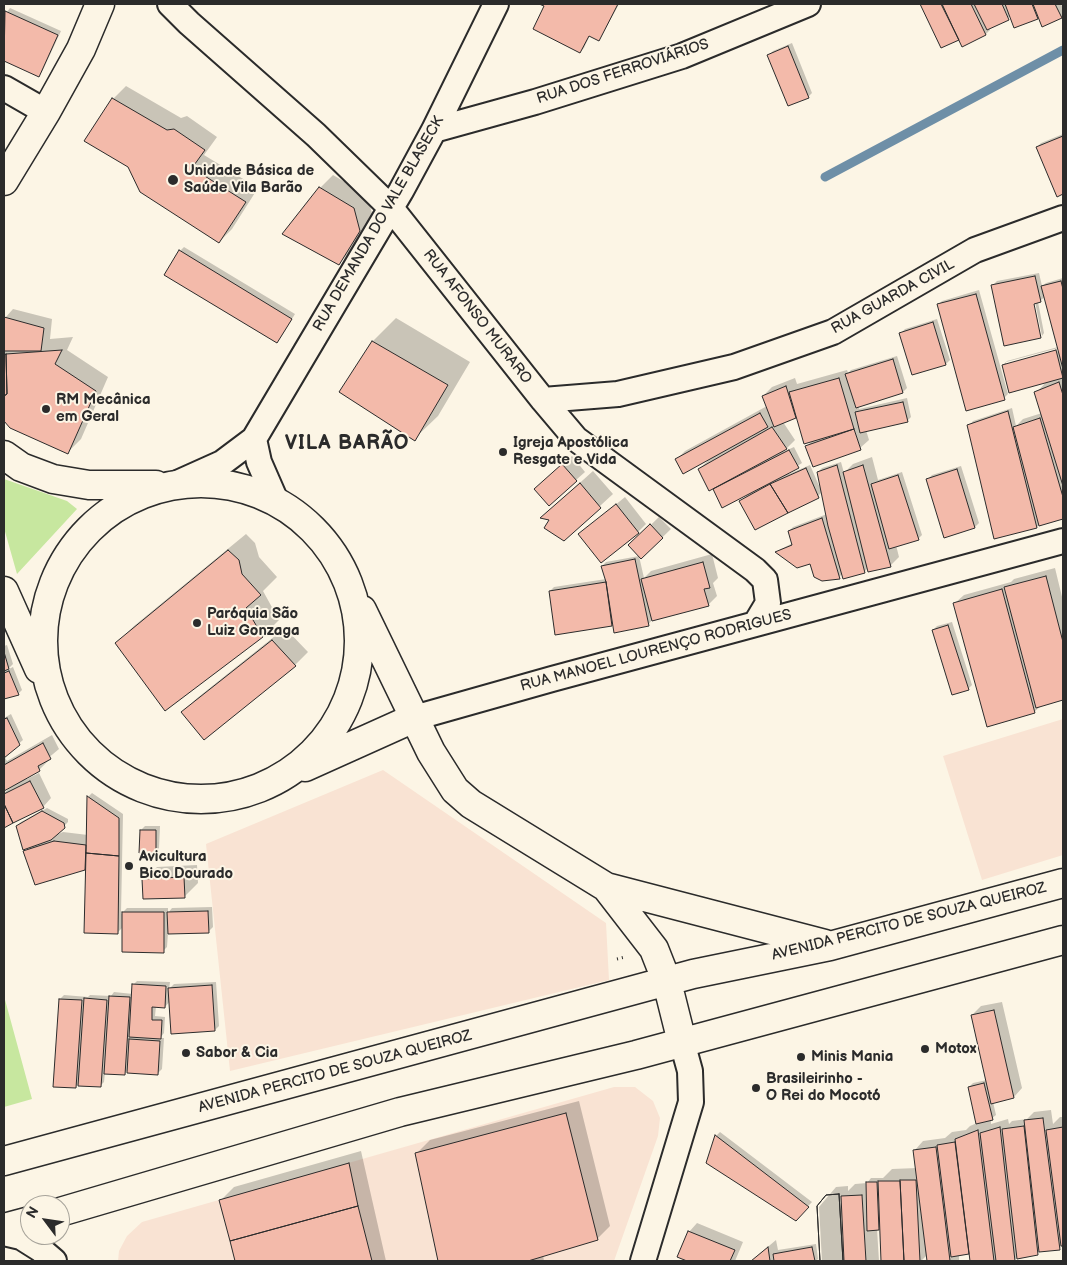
<!DOCTYPE html>
<html>
<head>
<meta charset="utf-8">
<style>
	body { margin:0 }
	#map { position:relative; width:1067px; height:1265px; overflow:hidden; background:#fcf5e5; font-family:"Balsamiq Sans",sans-serif }
	canvas { display:block }
	.frame { position:absolute; inset:0; border:5px solid #2b2b2b; pointer-events:none }
	.north { position:absolute; left:20px; top:1195px; width:50px; height:50px; box-sizing:border-box; background:#fcf5e5; border:1px solid #a8a49b; border-radius:50%; rotate:301deg; font-size:14px; font-weight:700; line-height:20px; text-align:center; color:#2b2b2b }
	.north::after { content:''; display:block; margin:auto; width:18px; height:22px; background:#2b2b2b; clip-path:polygon(50% 0,100% 100%,50% 72%,0 100%) }
</style>
</head>
<body>
<div id="map">
<canvas width="1067" height="1265"></canvas>
<div class="frame"></div>
<div class="north">N</div>
</div>
<script>
const ctx = document.querySelector('canvas').getContext('2d');
ctx.lineJoin = 'round';
function paint(path, color) {
  ctx.fillStyle = color;
  ctx.fill(path, 'evenodd');
}
function shape(rows) {
  const path = new Path2D();
  for (const r of rows) {
    if (r.length === 3) {
      path.moveTo(r[0] + r[2], r[1]);
      path.arc(r[0], r[1], r[2], 0, 2 * Math.PI);
      continue;
    }
    path.moveTo(r[0], r[1]);
    for (let i = 2; i < r.length; i += 2) path.lineTo(r[i], r[i + 1]);
  }
  return path;
}
function stroke(path, color, width, dash) {
  ctx.strokeStyle = color;
  ctx.lineWidth = width;
  ctx.lineCap = dash ? 'butt' : 'round';
  ctx.setLineDash(dash || []);
  ctx.stroke(path);
}
function drawText(font, color, halo, rows, align = 'center') {
  ctx.font = font + ' "Balsamiq Sans",sans-serif';
  ctx.lineWidth = 4;
  ctx.setLineDash([]);
  ctx.textBaseline = 'middle';
  ctx.strokeStyle = halo;
  ctx.fillStyle = color;
  for (const [text, x, y, turn = 0] of rows) {
    ctx.save();
    ctx.translate(x, y);
    ctx.rotate((+turn || 0) * Math.PI / 180);
    ctx.textAlign = isNaN(turn) ? turn : align;
    if (halo) ctx.strokeText(text, 0, 0);
    ctx.fillText(text, 0, 0);
    ctx.restore();
  }
}
paint(shape([
	[1063,719,1063,855,982,880,943,756],
	[383,770,606,923,609,980,230,1071,206,844],
	[614,1087,635,1087,653,1101,660,1118,658,1136,614,1261,118,1261,119,1251,127,1236,142,1222]
]), '#f9e3d3');
paint(shape([
	[4,479,67,501,77,509,17,574,4,528],
	[4,996,32,1099,4,1107]
]), '#c7e79f');
paint(shape([
	[542,4,619,4,602,35,598,39,590,35,584,48,580,52,546,6],
	[921,4,1061,4,1063,8,1063,16,1062,17,1039,16,1037,18,1011,16,989,28,990,30,986,34,960,38,942,46],
	[10,8,61,31,42,72,38,76,4,60,4,16],
	[792,43,812,93,808,97,769,55,773,51],
	[126,86,181,118,187,116,217,137,204,155,258,188,232,229,219,242,113,99],
	[1063,134,1063,193,1057,196,1037,147,1041,143],
	[333,175,367,195,373,217,352,250,339,263,320,188],
	[184,247,295,314,281,337,277,341,180,251],
	[1039,273,1042,286,1046,283,1063,278,1063,518,1039,525,1037,527,995,537,969,426,973,421,1012,408,1016,426,1023,419,1042,413,1036,393,1047,381,1010,391,1003,365,1007,361,1058,347,1045,297,1038,302,1044,333,1042,336,1034,297,1032,298,1039,336,1042,336,1005,345,993,285,997,281],
	[1062,347,1062,350,1006,365,1006,362],
	[979,290,1008,394,1004,398,938,305,942,301],
	[13,309,52,319,50,339,73,337,67,350,108,377,81,439,68,452,11,427,4,420,5,318],
	[396,318,470,362,438,416,414,439,341,392,373,341],
	[937,319,950,360,946,364,901,333,905,329],
	[897,356,907,388,903,392,858,405,859,409,907,398,911,417,907,421,866,430,869,440,860,448,807,446,813,440,797,416,783,422,795,440,783,452,794,447,802,463,788,472,789,474,810,465,820,488,818,472,822,468,841,462,844,473,853,464,872,457,878,480,902,472,922,535,918,539,896,545,899,557,891,565,869,571,868,568,864,572,843,573,839,577,810,563,777,552,781,549,793,543,789,531,793,527,827,514,822,492,818,496,755,528,741,501,750,492,714,489,718,485,699,469,711,458,676,460,685,451,767,406,763,396,772,387,795,378,797,384,847,370,848,373,851,370],
	[572,456,585,472,549,504,545,480],
	[961,466,979,523,975,527,945,536,928,479,932,475],
	[593,471,613,494,564,539,551,519,542,517],
	[625,497,646,524,638,532,580,534],
	[659,517,671,529,641,558,629,546],
	[246,534,255,543,259,557,277,577,263,591,279,620,262,637,117,643,134,626],
	[712,554,718,578,713,583,717,596,708,605,652,620,648,625,614,624,556,633,550,591,554,587,606,579,602,566,606,562,639,556,644,578,651,571],
	[1055,568,1063,601,1063,699,1042,705,1034,712,955,603,964,595,1011,582,1014,579],
	[952,622,972,685,968,689,933,630,937,626],
	[285,628,308,652,295,665,183,712,196,699],
	[7,645,13,664,7,670,13,667,22,690,18,694,4,698,4,646],
	[11,714,23,740,4,756,7,761,52,735,59,749,47,759,48,761,39,770,26,777,27,779,39,773,51,798,43,807,4,826,4,793,12,786,4,789,4,718],
	[92,793,123,814,121,914,127,908,168,908,168,913,172,908,212,907,213,927,209,931,168,933,167,947,163,951,123,927,117,933,87,866,84,869,25,852,30,847,17,826,21,822,47,808,68,819,68,822,54,836,63,832,88,835,88,797],
	[145,826,160,826,159,848,155,852,141,830],
	[197,865,198,883,185,896,144,880,157,867],
	[137,981,170,982,169,989,174,984,216,982,219,1026,215,1030,170,1001,165,1007,156,1006,155,1016,165,1017,164,1033,160,1038,164,1038,162,1069,158,1073,127,1071,124,1074,105,1073,104,1082,100,1086,77,1085,75,1087,60,999,64,995,88,997,90,995,111,996,114,992,133,994,133,985],
	[1002,1002,1022,1088,1014,1097,993,1102,996,1115,991,1119,991,1124,1008,1119,1009,1124,1012,1121,1027,1119,1034,1112,1051,1110,1053,1124,1060,1117,1063,1117,1063,1245,1059,1249,1041,1251,1037,1254,1006,1261,972,1261,971,1253,959,1254,959,1261,928,1261,927,1255,921,1261,883,1261,881,1226,877,1229,879,1261,822,1261,819,1207,836,1187,848,1186,848,1191,855,1184,867,1183,871,1178,883,1178,892,1169,917,1168,915,1150,923,1141,945,1138,952,1132,966,1130,970,1126,977,1123,969,1087,973,1083,987,1080,972,1015,981,1006],
	[579,1101,610,1226,597,1239,543,1255,544,1261,439,1261,417,1153,430,1140],
	[720,1132,812,1202,796,1219,707,1162,716,1136],
	[361,1151,386,1261,236,1261,221,1200,234,1187],
	[697,1223,743,1242,735,1261,691,1261,679,1256,689,1232],
	[776,1240,778,1250,816,1244,818,1259,816,1261,751,1261]
]), '#0003');
stroke(shape([
	[825,177,1063,50]
]), '#6e8fa7', 9);
const building = shape([
	[539,4,618,4,599,41,589,36,580,53,533,29,544,6,539,4],
	[920,4,941,4,959,40,941,48,920,4],
	[942,4,971,4,986,35,962,47,942,4],
	[974,4,1002,4,1009,20,987,30,974,4],
	[1005,4,1032,4,1038,19,1014,28,1005,4],
	[1033,4,1055,4,1062,18,1042,27,1033,4],
	[5,11,58,35,39,77,4,61,5,11],
	[788,46,809,98,788,106,767,55,788,46],
	[112,98,167,130,174,129,205,150,192,168,246,202,219,243,140,192,128,167,84,141,112,98],
	[1063,136,1063,194,1057,197,1036,147,1063,136],
	[319,187,354,208,360,231,339,265,282,234,319,187],
	[179,250,292,319,277,343,164,275,179,250],
	[1035,276,1041,302,1034,304,1041,338,1004,346,991,285,1035,276],
	[1061,281,1063,289,1063,369,1041,286,1061,281],
	[976,294,1005,400,966,411,937,304,976,294],
	[4,317,44,328,41,351,4,351,4,317],
	[933,322,946,365,912,375,899,333,933,322],
	[372,341,448,385,415,441,339,392,372,341],
	[62,350,55,364,96,391,68,454,10,428,4,421,4,396,7,394,6,354,62,350],
	[1056,350,1063,378,1009,393,1002,365,1056,350],
	[6,354,7,394,4,396,4,355,6,354],
	[893,359,903,393,856,408,845,374,893,359],
	[839,378,854,429,804,444,789,392,839,378],
	[1059,382,1063,395,1063,486,1034,392,1059,382],
	[786,386,796,418,774,427,762,396,786,386],
	[903,402,908,422,860,433,855,412,903,402],
	[1008,411,1037,528,994,539,967,425,1008,411],
	[760,413,768,427,683,474,675,459,760,413],
	[1040,418,1063,497,1063,519,1039,526,1013,427,1040,418],
	[772,427,787,449,709,491,698,469,772,427],
	[854,429,861,450,813,467,805,446,854,429],
	[789,450,799,468,722,508,713,489,789,450],
	[562,464,577,481,549,506,534,489,562,464],
	[837,465,865,573,843,579,828,526,817,472,837,465],
	[863,465,891,567,868,572,843,472,863,465],
	[806,468,819,498,788,513,770,484,806,468],
	[957,469,975,528,944,538,926,479,957,469],
	[898,475,919,540,889,549,871,484,898,475],
	[580,483,601,508,564,541,544,528,549,520,540,518,580,483],
	[770,484,788,513,755,530,739,501,770,484],
	[616,504,639,533,601,563,578,534,616,504],
	[822,518,840,579,822,581,814,577,810,564,797,568,775,552,792,545,788,531,822,518],
	[650,524,663,538,641,559,628,545,650,524],
	[228,550,239,560,242,574,261,595,246,608,263,637,165,711,115,643,228,550],
	[635,559,649,626,614,633,606,582,601,566,635,559],
	[703,562,710,588,704,589,709,606,652,621,641,579,703,562],
	[1046,576,1063,642,1063,700,1036,708,1004,587,1046,576],
	[606,582,612,626,555,635,549,591,606,582],
	[1002,589,1035,713,987,727,953,603,1002,589],
	[948,625,969,690,952,695,932,630,948,625],
	[272,640,296,666,204,740,181,712,272,640],
	[4,652,9,669,4,671,4,652],
	[9,671,19,695,4,699,4,673,9,671],
	[7,718,20,745,4,758,4,719,7,718],
	[43,743,51,759,38,766,40,771,4,791,4,765,43,743],
	[30,781,44,808,13,823,4,804,4,794,30,781],
	[87,796,119,818,119,856,86,853,87,796],
	[4,804,13,823,4,828,4,804],
	[42,811,64,823,65,828,51,840,23,850,16,826,42,811],
	[140,830,156,830,156,853,139,853,140,830],
	[54,841,86,845,85,870,35,885,23,851,54,841],
	[86,853,119,856,118,934,84,933,86,853],
	[184,877,185,898,143,899,142,879,184,877],
	[208,911,209,933,168,934,167,912,208,911],
	[122,912,164,912,164,953,122,952,122,912],
	[132,984,166,986,165,1008,152,1007,152,1020,162,1020,161,1039,129,1037,132,984],
	[212,985,215,1031,171,1034,168,988,212,985],
	[109,996,130,997,125,1075,104,1074,109,996],
	[84,998,107,1000,101,1087,78,1086,84,998],
	[59,999,82,1000,76,1088,53,1087,59,999],
	[994,1010,1014,1098,991,1104,971,1015,994,1010],
	[129,1039,160,1041,158,1075,127,1073,129,1039],
	[984,1083,993,1120,976,1124,968,1087,984,1083],
	[566,1113,598,1240,528,1261,438,1261,415,1153,566,1113],
	[1043,1118,1060,1250,1039,1252,1024,1120,1043,1118],
	[1024,1126,1038,1255,1017,1259,1002,1129,1024,1126],
	[1000,1127,1015,1261,996,1261,980,1133,1000,1127],
	[1063,1127,1063,1246,1061,1246,1046,1130,1063,1127],
	[978,1130,994,1261,970,1261,955,1139,978,1130],
	[715,1135,809,1207,796,1221,706,1163,715,1135],
	[955,1142,969,1254,951,1257,937,1145,955,1142],
	[936,1147,944,1211,950,1261,927,1261,913,1150,936,1147],
	[349,1163,358,1206,230,1241,219,1200,349,1163],
	[900,1180,916,1180,920,1261,904,1261,900,1180],
	[878,1181,900,1181,904,1261,881,1261,878,1181],
	[866,1182,877,1182,879,1230,867,1231,866,1182],
	[839,1194,843,1261,820,1261,817,1206,826,1195,839,1194],
	[839,1194,843,1261,820,1261,817,1206,826,1195,839,1194],
	[862,1195,866,1261,844,1261,841,1196,862,1195],
	[358,1206,372,1261,235,1261,230,1241,358,1206],
	[688,1231,735,1250,730,1261,687,1261,677,1257,688,1231],
	[768,1247,770,1261,751,1261,768,1247],
	[812,1247,815,1261,774,1261,773,1254,812,1247]
]);
paint(building, '#f3baaa');
stroke(building, '#2b2b2b', 1);
const street = shape([
	[170,4,189,23,316,135,391,208,543,400,576,439,755,570,765,580,768,603,756,623],
	[4,88,46,112],
	[434,130,535,102,682,56,808,4],
	[543,400,618,394,734,367,833,332,975,250,1063,218],
	[254,439,401,191,434,130,496,4],
	[173,485,222,463,254,439,259,462,276,501],
	[414,718,552,679,1063,541],
	[4,1233,21,1237,40,1249,54,1261],
	[643,1261,691,1102,690,1071,682,1042]
]);
const secondary = shape([
	[4,181,46,112,81,49,100,4],
	[4,455,21,467,53,479,89,485,156,485],
	[201,641,158],
	[4,591,39,669],
	[362,610,431,752,455,790,471,804,606,887,654,949,667,982,682,1042],
	[305,767,414,718],
	[606,887,825,944],
	[4,1161,693,974,830,946,1063,883],
	[60,1212,400,1112,636,1055,1063,940],
	[4,1228,30,1221]
]);
stroke(street, '#2b2b2b', 28);
stroke(secondary, '#2b2b2b', 31);
stroke(shape([
	[617,959,625,957]
]), '#2b2b2b', 3, [1, 4]);
stroke(street, '#fcf5e5', 24);
stroke(secondary, '#fcf5e5', 28);
for (const [x, y, r, color] of [
	[173,180,6,"#2b2b2b"],
	[46,409,5,"#2b2b2b"],
	[503,452,5,"#2b2b2b"],
	[197,623,5,"#2b2b2b"],
	[129,866,5,"#2b2b2b"],
	[925,1049,5,"#2b2b2b"],
	[186,1053,5,"#2b2b2b"],
	[801,1057,5,"#2b2b2b"],
	[756,1088,5,"#2b2b2b"]
]) {
  const dot = new Path2D();
  dot.arc(x, y, r, 0, 2 * Math.PI);
  ctx.fillStyle = color;
  ctx.fill(dot);
  stroke(dot, '#fcf5e5', 2);
}
drawText('15px', '#2b2b2b', '#fcf5e5', [
	["RUA DOS FERROVIÁRIOS",623,72,-18],
	["RUA DEMANDA DO VALE BLASECK",379,224,-60],
	["RUA GUARDA CIVIL",893,297,-29],
	["RUA AFONSO MURARO",477,317,52],
	["RUA MANOEL LOURENÇO RODRIGUES",656,651,-15],
	["AVENIDA PERCITO DE SOUZA QUEIROZ",909,922,-14],
	["AVENIDA PERCITO DE SOUZA QUEIROZ",335,1072,-15]
]);
drawText('bold 15px', '#2b2b2b', '#fcf5e5', [
	["Unidade Básica de",184,171],
	["Saúde Vila Barão",184,188],
	["RM Mecânica",56,400],
	["em Geral",56,417],
	["Igreja Apostólica",513,443],
	["Resgate e Vida",513,460],
	["Paróquia São",207,614],
	["Luiz Gonzaga",207,631],
	["Avicultura",139,857],
	["Bico Dourado",139,874],
	["Motox",935,1049],
	["Sabor & Cia",196,1053],
	["Minis Mania",811,1057],
	["Brasileirinho -",766,1079],
	["O Rei do Mocotó",766,1096]
], 'left');
ctx.letterSpacing = '1px';
drawText('bold 20px', '#2b2b2b', '#fcf5e5', [
	["VILA BARÃO",347,444]
]);
ctx.letterSpacing = '0px';
</script>
</body>
</html>
